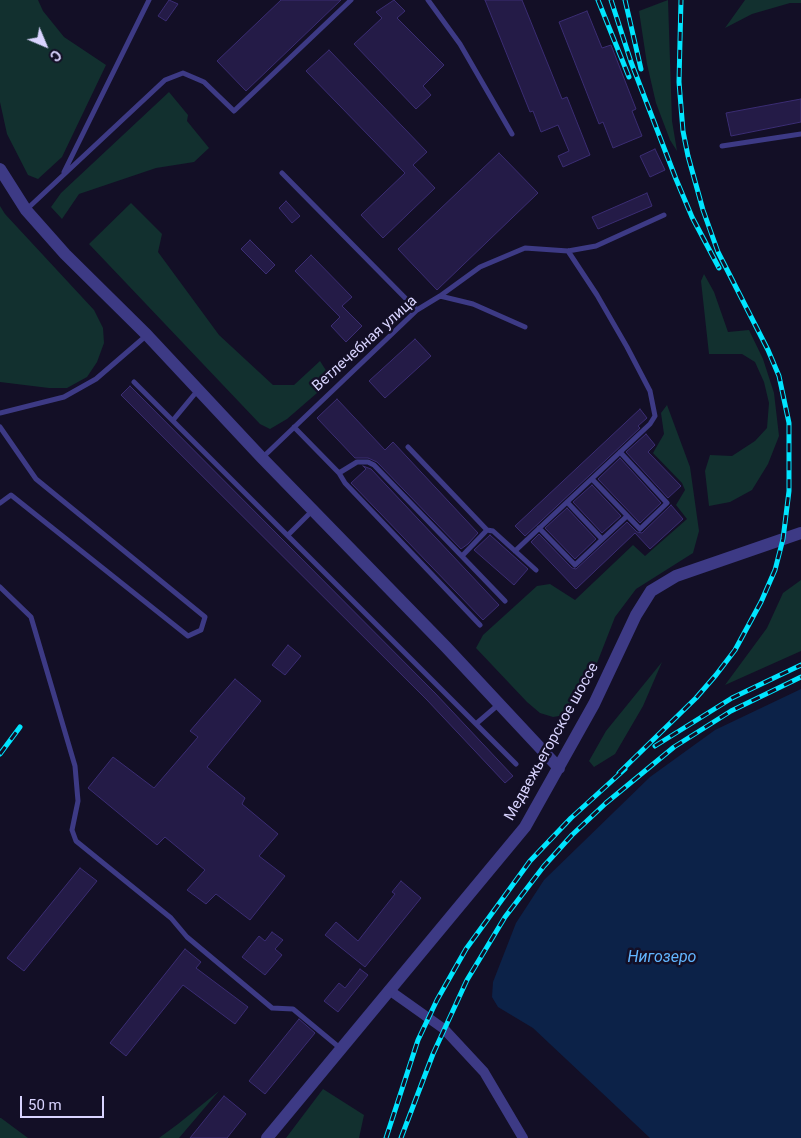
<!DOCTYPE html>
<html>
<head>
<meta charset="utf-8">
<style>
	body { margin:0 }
	#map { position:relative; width:801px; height:1138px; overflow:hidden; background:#130f26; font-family:Roboto,sans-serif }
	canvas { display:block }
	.north { position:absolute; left:20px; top:20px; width:50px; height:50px; -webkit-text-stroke:4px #130f26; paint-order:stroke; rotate:135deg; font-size:14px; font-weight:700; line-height:20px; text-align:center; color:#d9d4ff }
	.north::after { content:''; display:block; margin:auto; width:18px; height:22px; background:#d9d4ff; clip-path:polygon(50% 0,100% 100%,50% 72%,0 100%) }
	.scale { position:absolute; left:20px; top:1096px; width:84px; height:22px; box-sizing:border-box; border:2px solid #d9d4ff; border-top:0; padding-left:6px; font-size:15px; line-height:18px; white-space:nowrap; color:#d9d4ff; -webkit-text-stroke:4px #130f26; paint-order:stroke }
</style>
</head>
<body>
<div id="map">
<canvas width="801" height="1138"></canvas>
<div class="north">С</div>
<div class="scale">50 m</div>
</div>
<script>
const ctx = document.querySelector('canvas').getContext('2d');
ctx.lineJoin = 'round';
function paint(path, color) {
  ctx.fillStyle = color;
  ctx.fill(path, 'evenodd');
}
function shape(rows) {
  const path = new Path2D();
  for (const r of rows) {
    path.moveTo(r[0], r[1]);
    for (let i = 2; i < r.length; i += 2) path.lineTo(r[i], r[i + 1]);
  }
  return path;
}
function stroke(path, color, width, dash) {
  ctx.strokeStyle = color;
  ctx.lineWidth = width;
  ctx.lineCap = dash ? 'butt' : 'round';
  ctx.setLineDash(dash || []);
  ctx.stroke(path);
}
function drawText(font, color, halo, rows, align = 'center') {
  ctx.font = font + ' Roboto,sans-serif';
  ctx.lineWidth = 5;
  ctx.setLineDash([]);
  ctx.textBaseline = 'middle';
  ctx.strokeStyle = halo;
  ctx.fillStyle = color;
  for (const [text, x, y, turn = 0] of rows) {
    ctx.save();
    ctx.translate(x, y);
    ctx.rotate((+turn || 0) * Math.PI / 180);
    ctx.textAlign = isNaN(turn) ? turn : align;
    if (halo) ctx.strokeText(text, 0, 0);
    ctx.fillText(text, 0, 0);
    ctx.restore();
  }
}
paint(shape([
	[0,0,38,0,43,11,64,37,106,65,62,157,38,179,28,175,7,134,0,102],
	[668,0,672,121,677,151,670,140,656,103,647,64,639,11],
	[745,0,801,0,801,3,790,3,752,14,725,28],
	[169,92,188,115,187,121,209,148,194,162,156,168,79,194,62,219,51,207,61,193],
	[131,203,162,234,158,252,219,335,273,385,294,385,320,361,332,380,287,419,270,429,260,424,89,244],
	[0,206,5,214,94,310,103,328,104,343,97,362,87,377,67,388,49,388,0,382],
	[704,274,714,292,728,332,749,330,763,359,774,393,779,436,768,464,752,490,730,502,709,506,705,471,710,455,732,456,755,441,767,428,769,403,764,382,755,362,742,354,709,354,701,281],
	[667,405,690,467,699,531,693,553,636,589,615,617,588,686,574,707,565,715,553,717,540,713,527,702,476,648,483,635,537,586,550,584,575,600,633,545,645,556,687,519,676,505,685,490,682,483,653,453,664,434,661,413],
	[801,580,801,651,725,685,767,628,783,593],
	[662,662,643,706,615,754,594,767,589,761,606,731],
	[323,1089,364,1115,359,1138,286,1138],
	[219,1091,179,1138,159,1138,178,1124],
	[0,1118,1,1118,28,1138,0,1138]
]), '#12302f');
paint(shape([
	[801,689,801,1138,650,1138,533,1028,498,1007,492,997,493,982,516,923,544,880,650,777,715,730]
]), '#0c2248');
const building = shape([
	[169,0,178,4,166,21,158,16,169,0],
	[281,0,341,0,246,91,217,61,281,0],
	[394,0,405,11,397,18,444,65,423,86,431,95,416,109,354,44,382,18,376,12,394,0],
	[485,0,522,0,562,99,567,97,590,155,563,167,558,156,569,151,558,125,541,132,533,111,530,112,485,0],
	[587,11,602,48,611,45,636,109,632,111,642,136,613,148,603,122,599,124,559,22,587,11],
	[329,50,427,152,413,165,435,188,383,238,361,215,405,173,306,71,329,50],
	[801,99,801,122,731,136,726,113,801,99],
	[655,149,665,170,650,177,640,156,655,149],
	[499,153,538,193,437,290,398,249,499,153],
	[647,193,652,206,598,229,592,217,647,193],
	[286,201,300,216,292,223,279,208,286,201],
	[250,240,275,265,266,274,241,249,250,240],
	[311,255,352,297,342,306,362,326,346,342,331,326,340,317,295,271,311,255],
	[415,339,431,356,385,398,369,381,415,339],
	[130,386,435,693,513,776,505,783,427,700,121,395,130,386],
	[337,399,385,450,393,442,478,533,468,544,461,549,377,462,368,458,355,458,317,418,337,399],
	[640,409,647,418,638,426,640,428,525,536,515,526,640,409],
	[646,434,655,445,648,452,681,486,668,498,626,452,646,434],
	[620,458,661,503,640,523,598,479,620,458],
	[363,466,371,469,499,605,483,620,351,483,366,469,363,466],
	[592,485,621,516,602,533,573,502,592,485],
	[671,505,683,519,650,549,635,533,576,589,531,542,539,534,572,568,576,569,627,522,637,532,642,533,671,505],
	[567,508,596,539,575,559,545,528,567,508],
	[490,535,528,569,514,585,474,550,490,535],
	[288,645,301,656,285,675,272,665,288,645],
	[235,679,261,701,207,767,245,798,242,804,278,834,259,856,285,876,250,920,216,894,206,904,187,890,205,870,165,837,157,845,88,788,113,757,154,788,198,737,190,731,235,679],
	[80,868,97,881,24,971,7,958,80,868],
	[401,881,421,898,365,967,325,935,336,922,358,941,395,894,392,892,401,881],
	[272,932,283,940,275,949,282,955,265,975,242,957,259,936,265,941,272,932],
	[185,949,201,962,196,968,248,1007,235,1024,183,985,126,1056,110,1043,185,949],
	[360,969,368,975,338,1012,324,1001,339,983,345,988,360,969],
	[299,1019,315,1033,265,1094,249,1081,299,1019],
	[224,1096,246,1114,227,1138,190,1138,224,1096]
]);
paint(building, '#241b47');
stroke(building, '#3b2d73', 1);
stroke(shape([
	[428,0,460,44,512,134],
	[722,146,801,134],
	[64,172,149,0],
	[282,173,417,310],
	[27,209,165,80,183,73,204,82,234,111,351,0],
	[440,296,473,304,525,327],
	[134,382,516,764],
	[0,413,64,397,96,379,147,335],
	[174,419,198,390],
	[0,427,36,479,205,617,201,630,188,636,11,495,0,503],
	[294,427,339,473,345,483,480,625],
	[408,447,487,530,462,556],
	[262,458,417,310,440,296,480,267,525,248,568,251,596,246,664,215],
	[339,473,357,462,368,462,374,465,505,601],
	[592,479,640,529,667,503,620,452],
	[567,502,602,539],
	[539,528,575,565,627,516],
	[487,530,493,531,536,570],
	[288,535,313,510],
	[515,551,650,424,655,416,650,391,627,347,597,295,568,251],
	[0,587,31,617,75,766,78,801,72,830,76,841,171,918,187,937,272,1008,293,1009,340,1048],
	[477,723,498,705]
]), '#3d3a85', 5);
stroke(shape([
	[389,990,444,1029,484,1072,523,1138]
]), '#3d3a85', 10);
stroke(shape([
	[0,169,26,210,65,254,147,335,262,458,446,647,559,768],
	[267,1138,525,827,594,704,636,615,651,591,676,576,801,533]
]), '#3d3a85', 12);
const rail = shape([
	[598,0,629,77],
	[611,0,631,62,676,179,692,217,719,268],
	[625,0,641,69],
	[655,746,732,698,801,665],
	[0,754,20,727],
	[619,773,696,698,716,675,735,650,761,602,775,570,783,539,789,491,789,423,779,376,768,350,718,252,703,210,688,156,683,131,679,82,681,0],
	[386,1138,418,1040,437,1000,466,949,530,861,571,818,625,769],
	[401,1138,433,1054,467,980,505,917,544,866,572,835,606,803,674,747,731,711,801,677]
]);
stroke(rail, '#00e5ff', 5);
stroke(rail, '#130f26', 3, [9]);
drawText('15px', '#d9d4ff', '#130f26', [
	["Ветлечебная улица",365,344,-42],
	["Медвежьегорское шоссе",552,742,-61]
]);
drawText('italic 16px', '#62b6ff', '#130f26', [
	["Нигозеро",662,958]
]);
</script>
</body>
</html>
